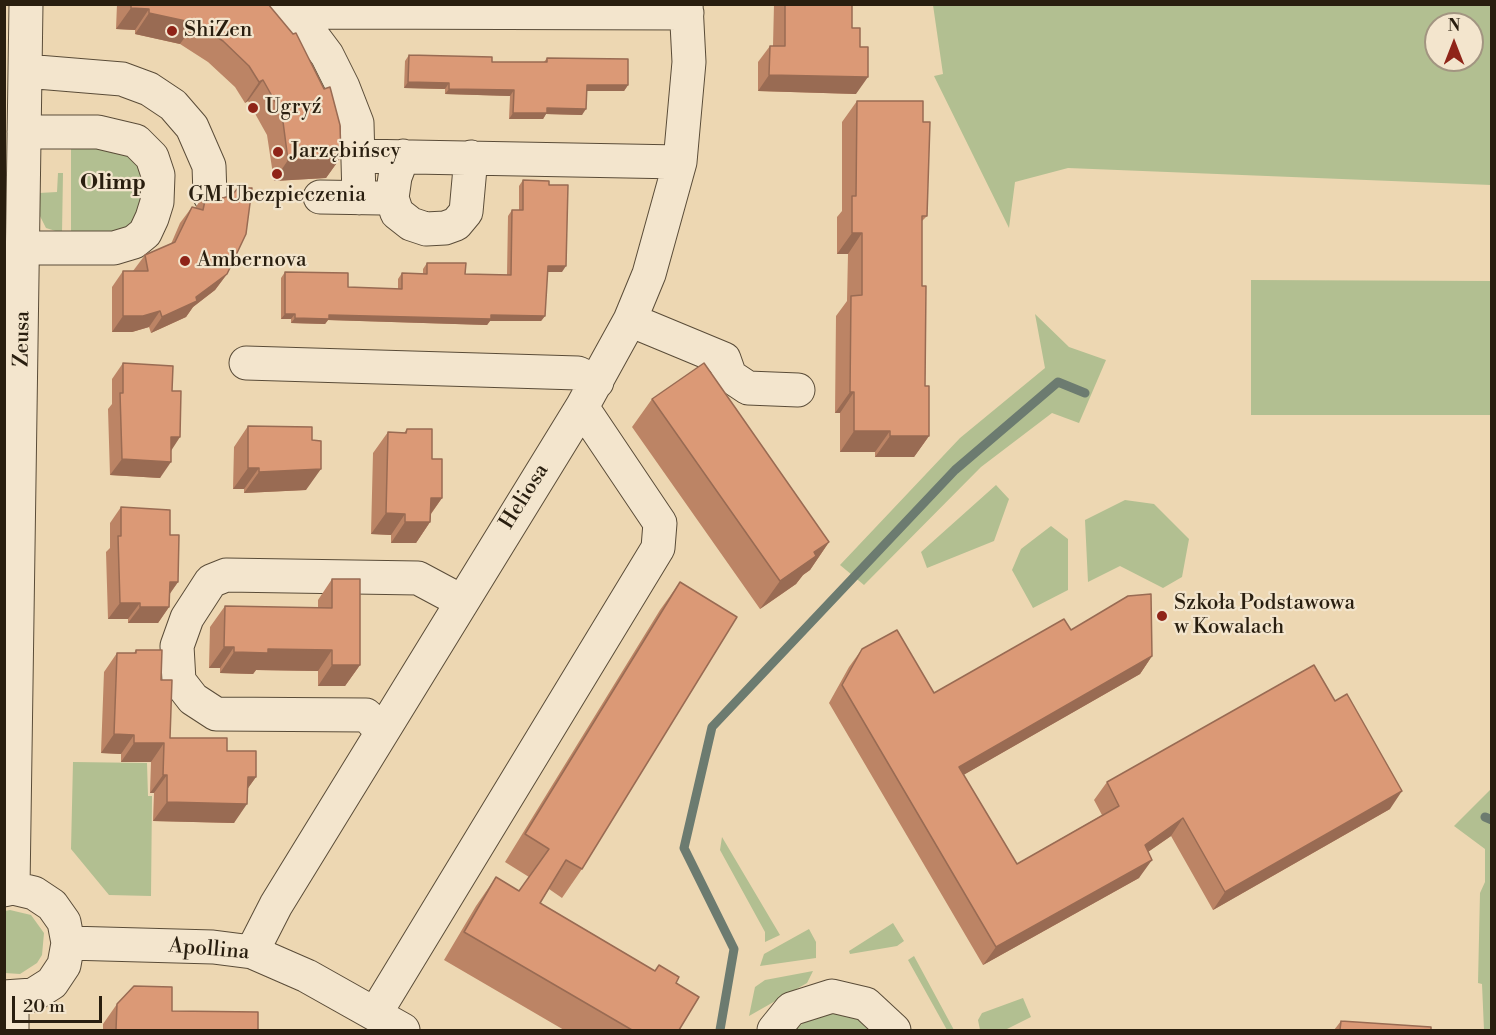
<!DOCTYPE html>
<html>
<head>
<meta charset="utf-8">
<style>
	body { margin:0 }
	#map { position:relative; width:1496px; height:1035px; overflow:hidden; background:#edd7b2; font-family:"Libre Bodoni",serif }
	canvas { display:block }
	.frame { position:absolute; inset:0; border:6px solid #291e0f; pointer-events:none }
	.north { position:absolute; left:1424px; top:12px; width:60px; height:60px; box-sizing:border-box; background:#f3e5cd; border:2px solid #a29581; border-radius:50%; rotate:0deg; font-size:16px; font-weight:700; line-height:24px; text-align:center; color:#291e0f }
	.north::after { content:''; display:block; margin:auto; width:21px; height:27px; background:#8f2418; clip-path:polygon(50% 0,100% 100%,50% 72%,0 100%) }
	.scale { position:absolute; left:12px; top:996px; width:90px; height:27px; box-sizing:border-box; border:3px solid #291e0f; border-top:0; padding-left:8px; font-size:18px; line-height:21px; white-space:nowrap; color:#291e0f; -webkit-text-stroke:4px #f3e5cd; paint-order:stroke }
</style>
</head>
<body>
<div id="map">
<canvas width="1496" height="1035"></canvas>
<div class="frame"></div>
<div class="north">N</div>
<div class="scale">20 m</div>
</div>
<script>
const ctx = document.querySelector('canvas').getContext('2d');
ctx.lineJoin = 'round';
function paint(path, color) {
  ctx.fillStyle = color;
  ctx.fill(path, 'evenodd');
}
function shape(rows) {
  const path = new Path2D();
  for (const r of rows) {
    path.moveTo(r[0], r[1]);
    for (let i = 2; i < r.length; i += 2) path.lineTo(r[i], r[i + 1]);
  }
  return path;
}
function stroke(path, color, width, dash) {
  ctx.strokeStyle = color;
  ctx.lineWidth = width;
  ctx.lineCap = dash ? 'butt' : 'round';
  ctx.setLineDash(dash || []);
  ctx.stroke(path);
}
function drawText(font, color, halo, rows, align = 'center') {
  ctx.font = font + ' "Libre Bodoni",serif';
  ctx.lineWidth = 4.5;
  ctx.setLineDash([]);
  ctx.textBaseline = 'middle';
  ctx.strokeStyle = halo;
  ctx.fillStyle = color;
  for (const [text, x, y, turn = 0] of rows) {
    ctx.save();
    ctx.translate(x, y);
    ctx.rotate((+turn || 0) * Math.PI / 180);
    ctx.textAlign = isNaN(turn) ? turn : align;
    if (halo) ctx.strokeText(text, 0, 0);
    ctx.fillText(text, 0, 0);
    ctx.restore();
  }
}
paint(shape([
	[933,5,1491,5,1491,185,1068,168,1015,182,1009,228,934,76,943,74],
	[1436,24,1472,24,1472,60,1436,60],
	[71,143,102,143,142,158,141,215,123,231,71,233],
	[58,173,63,173,62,233,46,228,39,214,39,193,57,192],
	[1251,280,1491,281,1491,415,1251,415],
	[1035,314,1069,347,1106,360,1079,423,1052,413,981,467,864,585,840,565,960,438,1045,368],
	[996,485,1009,499,994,541,927,568,921,552],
	[1125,500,1154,504,1189,539,1182,577,1163,588,1120,566,1088,582,1085,520],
	[1051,526,1068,539,1068,590,1033,608,1012,570,1021,549],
	[73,762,147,763,148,796,152,796,151,896,109,895,71,849],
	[1491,789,1492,1030,1484,1030,1482,984,1478,983,1480,893,1485,882,1485,849,1454,826],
	[722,837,780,935,765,942,765,932,720,850],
	[10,910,31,915,44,933,42,955,37,963,20,974,5,973,5,911],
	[893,923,904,941,897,946,850,954,849,951],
	[809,929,816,942,816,958,760,966,764,954],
	[914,956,954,1030,947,1030,908,960],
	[813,971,807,983,749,1016,755,987,765,980],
	[1023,998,1031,1017,1005,1030,980,1030,978,1020,982,1013],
	[831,1011,852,1014,873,1030,795,1030,810,1017]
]), '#b2bf91');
stroke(shape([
	[1485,817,1492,820],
	[720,1030,734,949,684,848,712,727,955,470,1058,382,1085,393]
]), '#6c7b70', 9);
const minor = shape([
	[276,4,309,31,327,55,343,87,357,123,359,198],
	[302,25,315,15,325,12,687,13],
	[25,71,122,79,149,89,173,105,192,127,209,166,210,196],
	[359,156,680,162],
	[403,156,395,177,392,198,397,213,411,224,426,229,445,228,456,224,466,212,471,157],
	[320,197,381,198],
	[23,248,114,248,134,242,145,233,152,218,157,202,158,175,152,157,136,141,98,132,24,132],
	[630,320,724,359,730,376,748,388,798,390],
	[246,363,578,373,597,382],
	[382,731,366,715,216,714,193,699,179,681,177,646,187,618,211,581,226,575,418,578,461,601],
	[13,888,26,4],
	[4,890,13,888,34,893,52,905,64,922,68,943,64,965,52,983,33,995,4,997],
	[68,943,213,947,252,952,307,976,403,1030],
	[252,952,276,905,582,407,630,320,649,274,680,162,689,62,686,4],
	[12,999,12,1030],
	[375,1014,658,548,660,523,582,407],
	[774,1030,791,1009,832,996,866,1004,894,1030]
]);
stroke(minor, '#5a4c38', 35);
stroke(minor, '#f3e5cd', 33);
paint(shape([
	[117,4,268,4,341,157,326,178,274,181,267,135,248,101,245,103,235,87,208,62,180,44,135,34,135,30,116,29],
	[774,4,852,4,852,28,856,94,758,91,758,62,770,46,773,46],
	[409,55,492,62,544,62,547,58,628,85,624,91,587,91,582,115,546,114,543,119,509,119,510,96,445,94,445,89,404,88,405,61],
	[857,101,923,122,927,216,922,221,922,286,925,386,929,436,914,457,875,457,875,452,840,452,840,413,835,413,836,316,847,301,848,254,837,254,837,217,842,211,842,122],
	[523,180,549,185,562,272,547,272,545,316,541,321,490,321,487,325,328,320,325,324,291,323,291,319,281,319,281,278,285,272,348,287,398,289,398,279,402,273,423,274,423,269,427,263,465,274,507,275,508,216,512,210,519,210,519,186],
	[207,191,227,274,215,290,193,307,186,317,151,333,149,327,132,332,112,332,112,287,123,271,133,271,145,255,171,244,180,223,192,207,195,208],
	[123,363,171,450,160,478,110,475,108,409,112,404,112,379],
	[652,399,829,542,810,570,803,575,796,584,760,609,632,427],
	[248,426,312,440,306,490,244,493,244,489,233,489,234,447],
	[407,429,432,459,442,498,431,514,430,522,416,543,391,543,391,535,371,534,373,453,388,432,404,433],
	[121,507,170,535,178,582,169,594,169,607,158,623,128,623,128,619,108,619,106,552,110,548,110,523],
	[332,579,360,665,345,686,318,686,318,671,256,670,253,674,220,673,220,668,209,668,210,627,225,606,318,608,318,600],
	[680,582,582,869,562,898,549,889,540,903,655,971,659,965,679,1030,564,1030,444,960,476,906,496,877,519,891,529,877,505,862,660,610],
	[1071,630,1152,656,1140,674,963,775,1017,864,1102,815,1094,800,1107,782,1390,809,1213,910,1171,836,1148,852,1139,878,983,965,829,703,849,667,862,649,934,693],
	[136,650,161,680,170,738,227,751,256,777,248,788,234,823,153,821,154,793,150,793,151,762,121,762,121,754,101,753,104,672,117,653,134,653],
	[117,1004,172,1011,258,1030,103,1030,103,1024],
	[1341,1021,1431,1030,1334,1030]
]), '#bc8465');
paint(shape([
	[131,8,149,9,135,30,116,29],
	[149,13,195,23,180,44,135,34],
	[769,75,868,77,856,94,758,91],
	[263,80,248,101,245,103,259,82],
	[408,82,449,83,445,89,404,88],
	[587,85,628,85,624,91,583,91],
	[449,89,514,90,510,96,445,94],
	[547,108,586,109,582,115,546,114,543,119,509,119,513,113],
	[341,157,326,178,274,181,288,160],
	[852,233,862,233,848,254,837,254],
	[548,266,566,266,562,272,544,272],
	[227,274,215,290,193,307,186,317,151,333,162,317,196,297],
	[160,311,149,327,132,332,112,332,123,316],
	[285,314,295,314,291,319,281,319],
	[329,315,491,315,545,316,541,321,490,321,487,325,328,320,325,324,291,323,295,318],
	[850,392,854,392,840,413,835,413],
	[854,431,890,431,875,452,840,452],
	[890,436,929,436,914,457,875,457],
	[171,437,180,437,169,454],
	[122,459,171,462,160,478,110,475],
	[248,468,259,468,244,489,233,489],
	[321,469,306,490,244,493,259,472],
	[431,498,442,498,427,519],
	[386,513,405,514,391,535,371,534],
	[405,522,430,522,416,543,391,543],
	[829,542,810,570,803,575,796,584,760,609,780,581,814,552],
	[170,582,178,582,167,598],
	[120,603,140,603,128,619,108,619],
	[140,607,169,607,158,623,128,623],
	[224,647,234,647,220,668,209,668],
	[268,649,332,650,318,671,256,670,253,674,220,673,234,652],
	[1152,656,1140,674,946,785,959,767],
	[332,665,360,665,345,686,318,686],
	[114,734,134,735,121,754,101,753],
	[134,743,164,743,151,762,121,762],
	[163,775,167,775,154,793,150,793],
	[248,777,256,777,243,795],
	[1402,791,1390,809,1213,910,1225,892],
	[167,802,247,804,234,823,153,821],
	[1183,818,1171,836,1132,863,1145,845],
	[1152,860,1139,878,983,965,996,947]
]), '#996b53');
const building = shape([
	[131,4,268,4,293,34,296,33,324,89,330,87,340,125,341,157,288,160,282,114,263,80,259,82,249,66,223,41,195,23,149,13,149,9,131,8,131,4],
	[785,4,852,4,852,28,860,28,860,47,868,47,868,77,769,75,770,46,785,46,785,4],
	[409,55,492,57,492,62,547,62,547,58,628,59,628,85,587,85,586,109,547,108,547,113,513,113,514,90,449,89,449,83,408,82,409,55],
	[857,101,923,101,923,122,930,122,927,216,922,216,922,286,926,286,925,386,929,386,929,436,890,436,890,431,854,431,854,392,850,392,851,296,862,295,862,233,852,233,852,196,856,196,857,101],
	[523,180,549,181,549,185,568,185,566,266,548,266,545,316,491,315,491,319,329,315,329,319,295,318,295,314,285,314,285,272,348,273,348,287,402,289,402,273,427,274,427,263,466,263,465,274,511,275,512,210,523,210,523,180],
	[238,188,252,188,246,234,227,274,196,297,197,301,162,317,160,311,143,316,123,316,123,271,148,271,145,255,175,242,192,207,203,210,207,191,213,196,223,198,232,195,238,188],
	[123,363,173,366,172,391,181,391,180,437,171,437,171,462,122,459,120,393,123,393,123,363],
	[704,363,829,542,814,552,816,556,780,581,652,399,704,363],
	[248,426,312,427,312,440,321,441,321,469,259,472,259,468,248,468,248,426],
	[407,429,432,429,432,459,442,459,442,498,431,498,430,522,405,522,405,514,386,513,388,432,406,433,407,429],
	[121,507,170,510,170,535,179,535,178,582,170,582,169,607,140,607,140,603,120,603,118,536,121,536,121,507],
	[332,579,360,579,360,665,332,665,332,650,268,649,268,653,234,652,234,647,224,647,225,606,332,608,332,579],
	[680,582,737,617,582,869,566,860,540,903,655,971,659,965,679,977,676,983,699,997,679,1030,632,1030,464,932,496,877,519,891,549,849,525,834,680,582],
	[1151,594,1152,656,959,767,1017,864,1119,806,1107,782,1314,665,1335,701,1347,694,1402,791,1225,892,1183,818,1145,845,1152,860,996,947,842,685,862,649,897,630,934,693,1064,619,1071,630,1128,596,1151,594],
	[136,650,162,650,161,680,172,680,170,738,227,738,227,751,256,751,256,777,248,777,247,804,167,802,167,775,163,775,164,743,134,743,134,735,114,734,117,653,136,653,136,650],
	[134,986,172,987,172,1011,258,1012,258,1030,116,1030,117,1004,134,986],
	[1341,1021,1431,1027,1431,1030,1340,1030,1341,1021]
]);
paint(building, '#db9976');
stroke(building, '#996b53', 1.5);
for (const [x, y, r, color] of [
	[172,31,6,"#8f2418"],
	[253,108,6,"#8f2418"],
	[278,152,6,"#8f2418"],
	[277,174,6,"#8f2418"],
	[185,261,6,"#8f2418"],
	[1162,616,6,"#8f2418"]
]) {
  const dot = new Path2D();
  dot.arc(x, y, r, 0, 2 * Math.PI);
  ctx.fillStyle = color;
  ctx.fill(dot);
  stroke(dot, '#f3e5cd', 2);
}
drawText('21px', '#291e0f', '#f3e5cd', [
	["ShiZen",184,31],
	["Ugryź",265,108],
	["Jarzębińscy",290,152],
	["GM Ubezpieczenia",277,196,"center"],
	["Ambernova",197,261],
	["Szkoła Podstawowa",1174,604],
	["w Kowalach",1174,628]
], 'left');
drawText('21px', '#291e0f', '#f3e5cd', [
	["Zeusa",23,339,-89],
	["Heliosa",525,497,-58],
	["Apollina",209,950,5]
]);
drawText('bold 22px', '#291e0f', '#f3e5cd', [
	["Olimp",113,184]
]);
</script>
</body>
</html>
